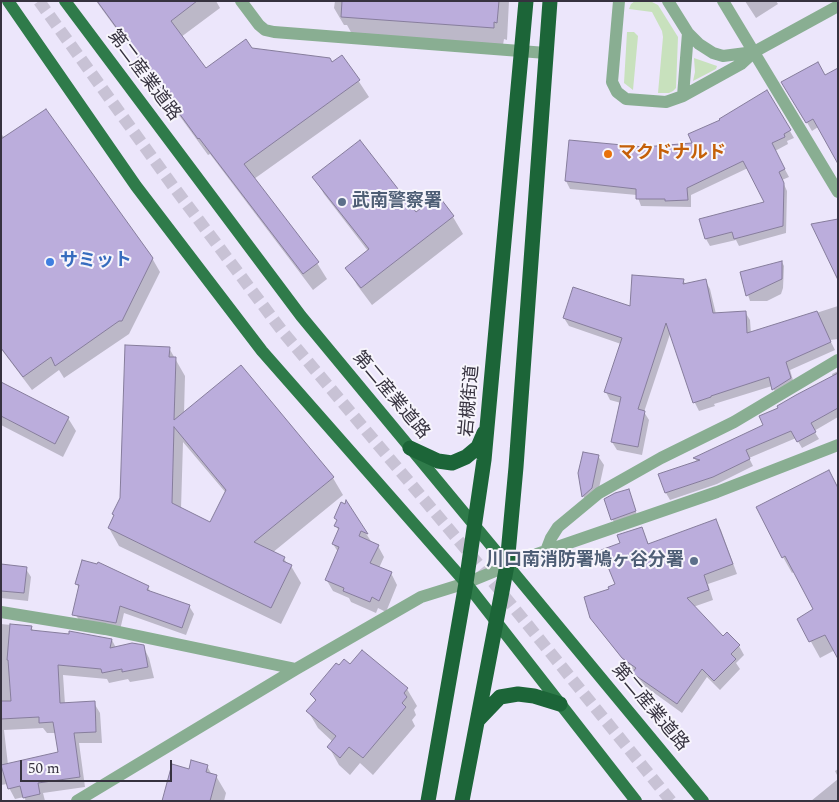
<!DOCTYPE html>
<html>
<head>
<meta charset="utf-8">
<style>
	body { margin:0 }
	#map { position:relative; width:839px; height:802px; overflow:hidden; background:#ece6fb; font-family:Spectral,serif }
	canvas { display:block }
	.frame { position:absolute; inset:0; border:2px solid #36323f; pointer-events:none }
	.scale { position:absolute; left:20px; top:760px; width:152px; height:22px; box-sizing:border-box; border:2px solid #36323f; border-top:0; padding-left:6px; font-size:15px; line-height:18px; white-space:nowrap; color:#36323f; -webkit-text-stroke:4px #f7f5fc; paint-order:stroke }
</style>
</head>
<body>
<div id="map">
<canvas width="839" height="802"></canvas>
<div class="frame"></div>
<div class="scale">50 m</div>
</div>
<script>
const ctx = document.querySelector('canvas').getContext('2d');
ctx.lineJoin = 'round';
function paint(path, color) {
  ctx.fillStyle = color;
  ctx.fill(path, 'evenodd');
}
function shape(rows) {
  const path = new Path2D();
  for (const r of rows) {
    path.moveTo(r[0], r[1]);
    for (let i = 2; i < r.length; i += 2) path.lineTo(r[i], r[i + 1]);
  }
  return path;
}
function stroke(path, color, width, dash) {
  ctx.strokeStyle = color;
  ctx.lineWidth = width;
  ctx.lineCap = dash ? 'butt' : 'round';
  ctx.setLineDash(dash || []);
  ctx.stroke(path);
}
function drawText(font, color, halo, rows, align = 'center') {
  ctx.font = font + ' Spectral,"Noto Sans JP",serif';
  ctx.lineWidth = 4;
  ctx.setLineDash([]);
  ctx.textBaseline = 'middle';
  ctx.strokeStyle = halo;
  ctx.fillStyle = color;
  for (const [text, x, y, turn = 0] of rows) {
    ctx.save();
    ctx.translate(x, y);
    ctx.rotate((+turn || 0) * Math.PI / 180);
    ctx.textAlign = isNaN(turn) ? turn : align;
    if (halo) ctx.strokeText(text, 0, 0);
    ctx.fillText(text, 0, 0);
    ctx.restore();
  }
}
paint(shape([
	[635,1,652,2,658,5,678,37,676,88,673,91,669,93,658,93,663,37,662,31,652,12,629,9,631,4],
	[627,32,634,32,638,36,633,90,624,83],
	[694,58,717,66,716,69,693,81,695,72]
]), '#c8e1bd');
paint(shape([
	[96,1,216,1,220,8,181,37,206,70,252,50,332,63,342,56,369,97,254,179,317,263,327,279,313,290,210,154,208,155],
	[335,1,509,1,507,40,504,39,503,45,352,34,347,25,344,25,334,8],
	[745,1,776,1,778,4,756,18],
	[825,77,818,127,812,131,783,82],
	[767,92,794,138,787,141,788,144,775,151,789,177,782,180,787,191,786,233,739,246,736,240,710,246,706,239,701,220,766,203,748,168,691,195,691,207,641,206,637,195,570,189,566,181,570,141,644,149,694,144,721,120],
	[1,134,5,138,152,258,160,272,129,334,64,378,59,370,32,390,1,349],
	[314,177,416,213,453,217,463,234,372,305,357,285,347,268,368,251,324,194],
	[782,262,784,266,783,288,781,294,767,301,750,301,741,273],
	[683,280,686,285,705,280,710,289,716,314,745,312,750,320,751,334,838,306,838,339,830,340,835,350,790,370,795,387,778,397,772,386,714,404,715,406,699,411,695,403,671,331,644,412,649,420,642,455,617,450,612,442,621,403,610,400,606,392,621,344,569,326,564,318,631,308],
	[169,348,185,376,184,414,333,478,343,495,272,553,284,558,287,564,291,566,301,583,281,624,119,546,109,528,115,517,113,514,121,498],
	[183,442,226,493,211,523,181,509],
	[838,371,838,417,814,431,819,439,802,448,796,438,749,458,753,466,717,484,670,500,666,493,697,462,695,459,765,426,779,409,833,377,832,374],
	[1,384,68,418,76,431,63,457,1,425],
	[598,456,604,465,597,497,588,504,583,496,580,473],
	[826,473,835,650,820,658,799,620,814,609,795,571,792,573,783,557],
	[630,494,637,515,615,523,612,519],
	[347,503,372,543,378,546,384,557,379,568,391,573,397,585,386,612,378,608,376,613,351,602,349,598,333,591,326,579,338,552,333,544,339,531,336,526,338,522,335,518],
	[716,521,721,530,737,574,708,584,713,600,693,607,723,638,739,646,744,655,736,663,740,669,720,690,707,677,682,713,639,682,634,673,635,671,629,667,597,627,591,617,610,590,616,585,621,544,641,528,649,545],
	[1,566,26,569,31,577,28,601,1,598],
	[98,566,148,587,151,593,189,606,194,614,186,635,124,613,120,630,79,620,74,612,79,588,76,583],
	[1,624,31,627,34,632,112,640,116,648,143,646,149,658,154,678,130,682,128,679,109,683,107,679,63,675,65,704,94,703,100,713,102,743,79,743,85,787,43,793,45,801,26,801,24,797,15,799,7,784,1,785],
	[43,728,47,733,56,733,60,752,8,765,4,730],
	[350,666,407,689,417,706,414,710,416,715,412,720,415,726,373,775,360,763,350,775,339,765,329,747,333,742,318,728,308,711,316,702,311,694],
	[207,766,212,775,216,776,226,793,224,801,163,801,190,770],
	[838,769,838,777,835,771],
	[838,779,838,801,811,801]
]), '#0003');
const building = shape([
	[97,1,197,1,171,21,206,68,246,39,252,48,330,58,332,62,342,55,360,80,244,164,319,262,303,274,199,138,198,139,97,1],
	[342,1,499,1,497,23,494,22,494,28,341,17,342,1],
	[818,62,825,75,838,68,838,164,813,119,806,123,781,82,818,62],
	[767,90,791,130,784,134,785,137,772,143,785,169,779,172,784,183,783,226,734,239,732,232,705,239,699,219,764,202,743,161,687,188,688,200,665,201,665,199,636,199,636,189,565,181,569,140,644,147,692,143,688,134,720,120,719,119,767,90],
	[46,109,153,258,122,321,119,321,55,366,51,357,23,377,1,348,1,139,46,109],
	[360,140,416,212,438,195,454,216,361,288,345,268,369,249,312,177,360,140],
	[838,219,838,280,811,224,838,219],
	[782,261,782,279,746,296,740,272,782,261],
	[632,275,684,279,683,284,706,279,713,313,746,311,747,333,817,311,831,342,786,362,791,378,772,390,769,377,711,396,711,397,693,403,666,323,638,409,645,411,638,447,611,442,621,397,604,392,622,338,563,318,573,287,630,306,632,275],
	[125,345,170,347,169,357,176,357,174,420,241,365,334,477,254,542,285,557,283,561,292,565,271,608,108,528,114,515,112,514,120,498,125,345],
	[174,427,226,490,210,522,172,503,174,427],
	[838,373,838,408,811,423,816,432,797,442,791,431,746,450,750,459,713,477,665,493,658,474,700,460,693,458,763,425,759,416,778,408,777,406,796,395,838,373],
	[1,382,69,417,55,444,1,416,1,382],
	[583,452,599,455,592,488,582,497,578,473,583,452],
	[829,470,838,488,838,659,825,635,809,642,797,619,813,609,785,556,782,558,756,507,829,470],
	[629,489,636,511,611,520,604,499,615,493,629,489],
	[346,500,368,534,361,531,359,536,379,545,370,563,392,572,379,601,372,597,370,602,343,591,344,588,325,580,339,547,332,544,339,528,334,526,337,520,334,518,341,502,345,504,346,500],
	[716,519,733,564,704,575,709,590,687,598,723,636,727,632,740,645,731,654,736,659,714,681,702,669,677,704,632,673,636,668,622,658,590,618,584,597,609,589,608,587,615,584,601,550,620,543,617,535,642,527,648,544,716,519],
	[82,560,97,564,98,562,149,586,147,590,190,605,182,628,120,606,116,623,72,615,79,585,75,584,82,560],
	[1,564,27,567,24,593,1,591,1,564],
	[10,624,32,626,31,630,69,634,69,631,112,639,110,648,132,643,144,645,148,667,122,672,122,669,102,673,101,669,58,665,60,703,95,701,96,732,74,733,80,777,38,783,40,794,23,798,20,786,8,789,1,765,58,752,53,722,39,723,39,717,1,719,1,701,11,701,8,660,7,660,10,624],
	[362,650,408,688,404,693,407,697,402,703,406,707,363,758,349,747,340,758,327,747,336,736,306,711,316,700,310,694,336,663,339,665,344,659,350,664,362,650],
	[191,760,208,765,206,772,217,775,210,801,162,801,172,764,189,769,191,760]
]);
paint(building, '#bbaddc');
stroke(building, '#867d9c', 1);
stroke(shape([
	[39,1,173,186,283,332,475,560,671,801]
]), '#c8c2d5', 12, [12, 6]);
stroke(shape([
	[241,1,259,25,265,30,274,32,546,53],
	[619,1,612,82,617,92,626,99,666,102,683,96,741,64,754,52,838,6],
	[668,1,688,33,699,44,713,53,723,56,754,52],
	[723,1,838,192],
	[683,96,688,33],
	[546,551,551,538,558,527,599,493,661,458,734,422,838,360],
	[1,612,105,629,296,669],
	[77,801,296,669,421,597,466,583,537,554,717,492,838,445]
]), '#89ae92', 12);
stroke(shape([
	[8,1,136,186,262,351,466,583,636,801],
	[65,1,301,316,703,801]
]), '#2f7b4a', 12);
stroke(shape([
	[410,448,438,461,452,463,466,457,478,447,484,433],
	[478,720,500,697,518,694,534,696,560,704],
	[428,801,466,583,484,460,526,1],
	[462,801,507,565,516,467,550,1]
]), '#1c6538', 15);
for (const [x, y, r, color] of [
	[608,154,5,"#e8710a"],
	[342,202,5,"#5c6f8a"],
	[50,262,5,"#3f7fe0"],
	[694,561,5,"#5c6f8a"]
]) {
  const dot = new Path2D();
  dot.arc(x, y, r, 0, 2 * Math.PI);
  ctx.fillStyle = color;
  ctx.fill(dot);
  stroke(dot, '#f7f5fc', 2);
}
drawText('18px', '#36323f', '#f7f5fc', [
	["第二産業道路",143,76,53],
	["第二産業道路",390,396,50],
	["岩槻街道",471,401,-85],
	["第二産業道路",649,708,50]
]);
drawText('bold 18px', '#c56008', '#f7f5fc', [
	["マクドナルド",618,154]
], 'left');
drawText('bold 18px', '#4e5e75', '#f7f5fc', [
	["武南警察署",352,202],
	["川口南消防署鳩ヶ谷分署",684,561,"right"]
], 'left');
drawText('bold 18px', '#366cbe', '#f7f5fc', [
	["サミット",60,262]
], 'left');
</script>
</body>
</html>
